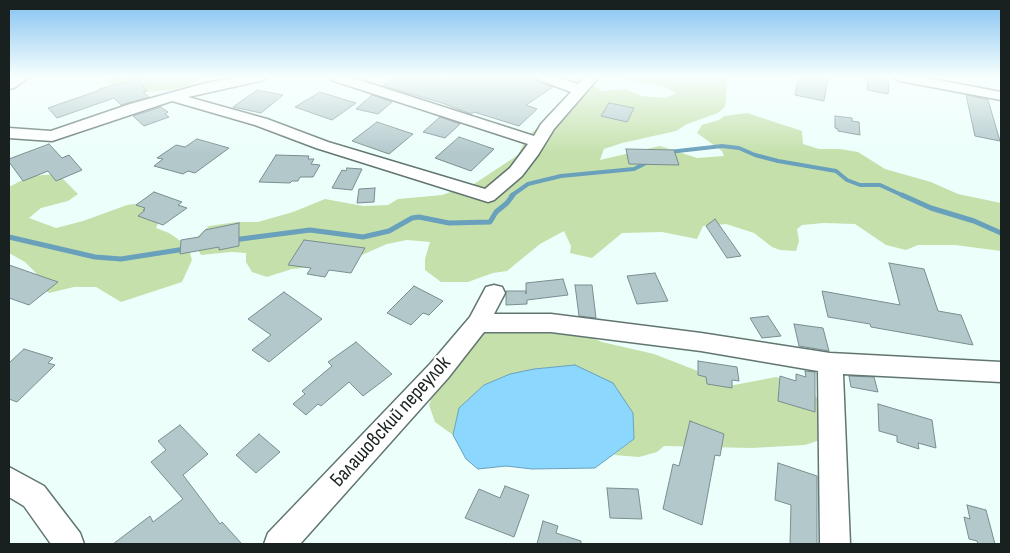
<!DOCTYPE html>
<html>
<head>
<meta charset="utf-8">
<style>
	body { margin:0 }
	#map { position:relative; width:1010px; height:553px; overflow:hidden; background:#edfffb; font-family:"Sofia Sans Condensed",sans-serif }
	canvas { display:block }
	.frame { position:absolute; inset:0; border:10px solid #192120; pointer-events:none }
</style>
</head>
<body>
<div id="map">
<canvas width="1010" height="553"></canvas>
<div class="frame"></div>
</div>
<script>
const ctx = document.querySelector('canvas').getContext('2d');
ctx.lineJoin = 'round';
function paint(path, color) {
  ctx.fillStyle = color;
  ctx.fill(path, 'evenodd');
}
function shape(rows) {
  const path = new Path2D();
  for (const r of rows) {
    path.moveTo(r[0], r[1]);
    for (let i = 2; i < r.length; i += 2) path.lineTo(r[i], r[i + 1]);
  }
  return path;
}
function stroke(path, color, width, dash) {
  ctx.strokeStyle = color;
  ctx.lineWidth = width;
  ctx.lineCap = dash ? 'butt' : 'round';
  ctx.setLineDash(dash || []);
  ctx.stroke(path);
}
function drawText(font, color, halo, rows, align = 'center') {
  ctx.font = font + ' "Sofia Sans Condensed",sans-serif';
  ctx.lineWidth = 4.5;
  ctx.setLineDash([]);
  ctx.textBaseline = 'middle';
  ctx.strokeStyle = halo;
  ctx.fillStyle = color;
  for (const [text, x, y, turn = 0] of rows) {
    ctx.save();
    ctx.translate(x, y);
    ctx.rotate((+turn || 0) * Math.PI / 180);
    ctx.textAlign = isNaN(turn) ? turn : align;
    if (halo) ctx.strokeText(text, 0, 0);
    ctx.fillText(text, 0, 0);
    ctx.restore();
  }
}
paint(shape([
	[113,77,201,77,188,86,172,90,139,92,123,90,104,82],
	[621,77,728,77,725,107,718,113,687,124,676,131,622,143,604,149,600,160,660,146,697,158,724,156,722,151,697,133,702,125,719,120,724,116,747,113,802,131,803,144,819,149,840,149,858,152,885,169,931,182,958,194,1001,203,1001,251,955,245,918,245,906,250,886,245,855,224,824,223,802,225,797,229,799,241,796,251,780,250,772,247,754,233,726,224,703,226,697,239,662,232,622,233,592,258,570,253,571,246,564,231,540,244,507,271,493,273,468,282,441,282,425,270,425,259,430,242,407,240,387,244,341,264,292,269,267,277,252,272,246,262,246,253,231,252,201,255,193,241,209,226,237,222,258,222,293,212,325,199,363,206,388,205,398,199,442,195,474,184,518,155,527,137,539,126,568,103,594,86,602,91,625,89,642,96,665,98,676,93,663,86,625,80],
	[58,174,78,194,68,201,41,208,29,218,56,228,83,221,127,205,149,202,164,209,156,228,169,233,188,246,192,260,182,282,121,302,96,287,74,287,49,293,38,285,36,273,25,262,9,253,9,187,30,176],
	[500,330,561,331,585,335,602,342,654,354,703,373,724,387,776,377,807,386,829,412,823,439,805,445,752,448,664,446,657,452,639,457,614,455,634,439,633,413,613,384,575,365,534,369,510,374,484,385,459,408,453,435,435,422,429,405,435,389,474,335]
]), '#c5e0ab');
const water = shape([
	[575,365,613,383,633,413,634,439,595,468,532,469,506,466,478,469,466,459,453,435,459,408,484,385,510,374,534,369,575,365]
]);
paint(water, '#8bd7fe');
stroke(water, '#69a0bb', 1);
stroke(shape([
	[669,152,722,146,739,148,755,155,778,161,836,171,847,180,860,185,880,185,904,196],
	[511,196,528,184,561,176,634,169,648,162]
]), '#69a0bb', 4);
stroke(shape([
	[902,195,931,208,974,221,1001,233],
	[9,237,95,257,121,259,185,249],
	[233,240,310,230,363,237,389,231,412,218,419,217,449,223,490,222,496,212,507,203,513,195]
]), '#69a0bb', 5);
const building = shape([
	[393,77,430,77,446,81,447,77,535,77,538,82,553,87,526,105,537,109,519,126,474,112,471,114,442,103,383,86,393,77],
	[799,77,828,77,824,101,795,95,799,77],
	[868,77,889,81,888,94,867,90,868,77],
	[138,79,147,91,143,92,149,97,121,105,114,98,57,118,48,108,100,90,99,89,138,79],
	[257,90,283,95,261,113,233,107,257,90],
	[320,92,356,103,332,120,295,107,320,92],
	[372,95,392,102,378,114,356,109,372,95],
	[966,95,988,100,1000,141,975,136,966,95],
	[609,103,634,108,627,122,601,116,609,103],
	[161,107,168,112,165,114,169,117,144,126,133,116,161,107],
	[835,116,852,118,852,121,859,122,860,135,838,131,838,129,835,128,835,116],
	[440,117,460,124,445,138,423,132,440,117],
	[377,122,413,134,389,154,352,141,377,122],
	[459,137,494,149,471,171,435,158,459,137],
	[197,139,229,148,195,173,188,171,183,174,154,166,163,159,157,158,176,145,185,147,197,139],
	[49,144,62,158,69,155,82,170,56,181,48,171,23,181,9,162,9,159,49,144],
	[626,149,674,150,679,165,629,164,626,149],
	[276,155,309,156,308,159,314,159,311,164,320,165,313,177,300,177,298,181,292,181,290,183,259,182,276,155],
	[347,168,362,169,352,190,332,188,342,170,346,171,347,168],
	[375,188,374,202,357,203,359,189,375,188],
	[154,192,182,202,178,205,187,208,163,225,138,216,145,210,143,210,145,208,136,205,154,192],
	[715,219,741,256,727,258,706,226,715,219],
	[239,223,239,246,219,250,219,247,180,254,181,240,199,237,205,230,239,223],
	[304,240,365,248,351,273,329,270,325,277,307,274,311,268,288,265,304,240],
	[889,263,924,269,938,311,961,315,973,345,871,327,870,324,828,317,822,291,900,305,889,263],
	[9,265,58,282,29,305,9,298,9,265],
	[655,273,668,301,637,304,627,276,655,273],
	[563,279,568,295,527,300,527,304,506,305,506,291,526,291,526,294,526,283,563,279],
	[575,285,592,285,596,318,579,316,575,285],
	[414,286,443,301,429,315,423,313,411,325,387,313,414,286],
	[284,292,322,319,269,362,252,350,271,335,248,319,284,292],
	[768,316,781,336,762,338,750,318,768,316],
	[794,324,823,328,829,351,799,346,794,324],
	[356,342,392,374,363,396,349,382,321,406,318,404,306,415,293,404,305,394,302,391,332,366,328,362,356,342],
	[24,349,53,358,48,363,55,365,17,402,9,399,9,363,24,349],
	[698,361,737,367,739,381,732,380,732,388,707,384,706,377,698,375,698,361],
	[805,371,815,372,815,412,778,401,780,376,796,381,796,374,806,377,805,371],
	[849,376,874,377,878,392,851,387,849,376],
	[878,404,932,420,936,448,918,443,919,449,897,442,897,436,879,431,878,404],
	[690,421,724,434,720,456,715,455,702,525,663,509,673,464,679,466,690,421],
	[180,425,208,454,183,475,220,524,222,522,242,544,113,544,150,516,153,522,183,499,151,462,166,450,158,441,180,425],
	[259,434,280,452,256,473,236,455,259,434],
	[778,463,817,476,817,544,790,544,791,505,775,500,778,463],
	[505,486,529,495,514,537,465,518,479,489,500,498,505,486],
	[607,488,638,489,642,519,610,518,607,488],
	[967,505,986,510,995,544,978,544,977,541,969,539,964,517,970,519,967,505],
	[543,521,558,526,556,533,581,541,581,544,537,544,543,521]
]);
paint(building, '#b2c8cb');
stroke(building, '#798e91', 1);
const minor = shape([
	[12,77,29,77,14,88,9,89,9,79,12,77],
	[237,77,266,77,264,80,188,97,267,119,328,142,485,189,510,168,528,144,331,80,329,77,350,77,534,136,541,124,571,92,539,80,537,77,557,77,578,84,584,77,599,77,554,129,538,155,522,176,494,200,488,202,316,148,255,125,172,101,52,141,9,138,9,128,51,131,130,104,206,83,237,77],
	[893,77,922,77,1001,92,1001,100,900,81,893,77],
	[494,285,502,287,505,293,494,314,551,314,701,333,830,353,1001,362,1001,382,843,374,850,544,820,544,818,371,701,351,551,332,484,332,448,378,300,544,264,544,268,533,430,364,470,317,486,287,494,285],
	[9,467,44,486,80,533,84,544,51,544,24,506,9,497,9,467]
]);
stroke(minor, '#617571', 3);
paint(minor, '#fff');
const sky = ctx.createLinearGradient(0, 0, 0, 154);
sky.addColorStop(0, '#83c2f1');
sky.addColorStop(0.5, '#f7fffd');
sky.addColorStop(1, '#f7fffd00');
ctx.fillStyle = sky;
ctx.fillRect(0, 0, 1010, 154);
drawText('21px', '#192120', '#fff', [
	["Балашовский переулок",391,422,-48]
]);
</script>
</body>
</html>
